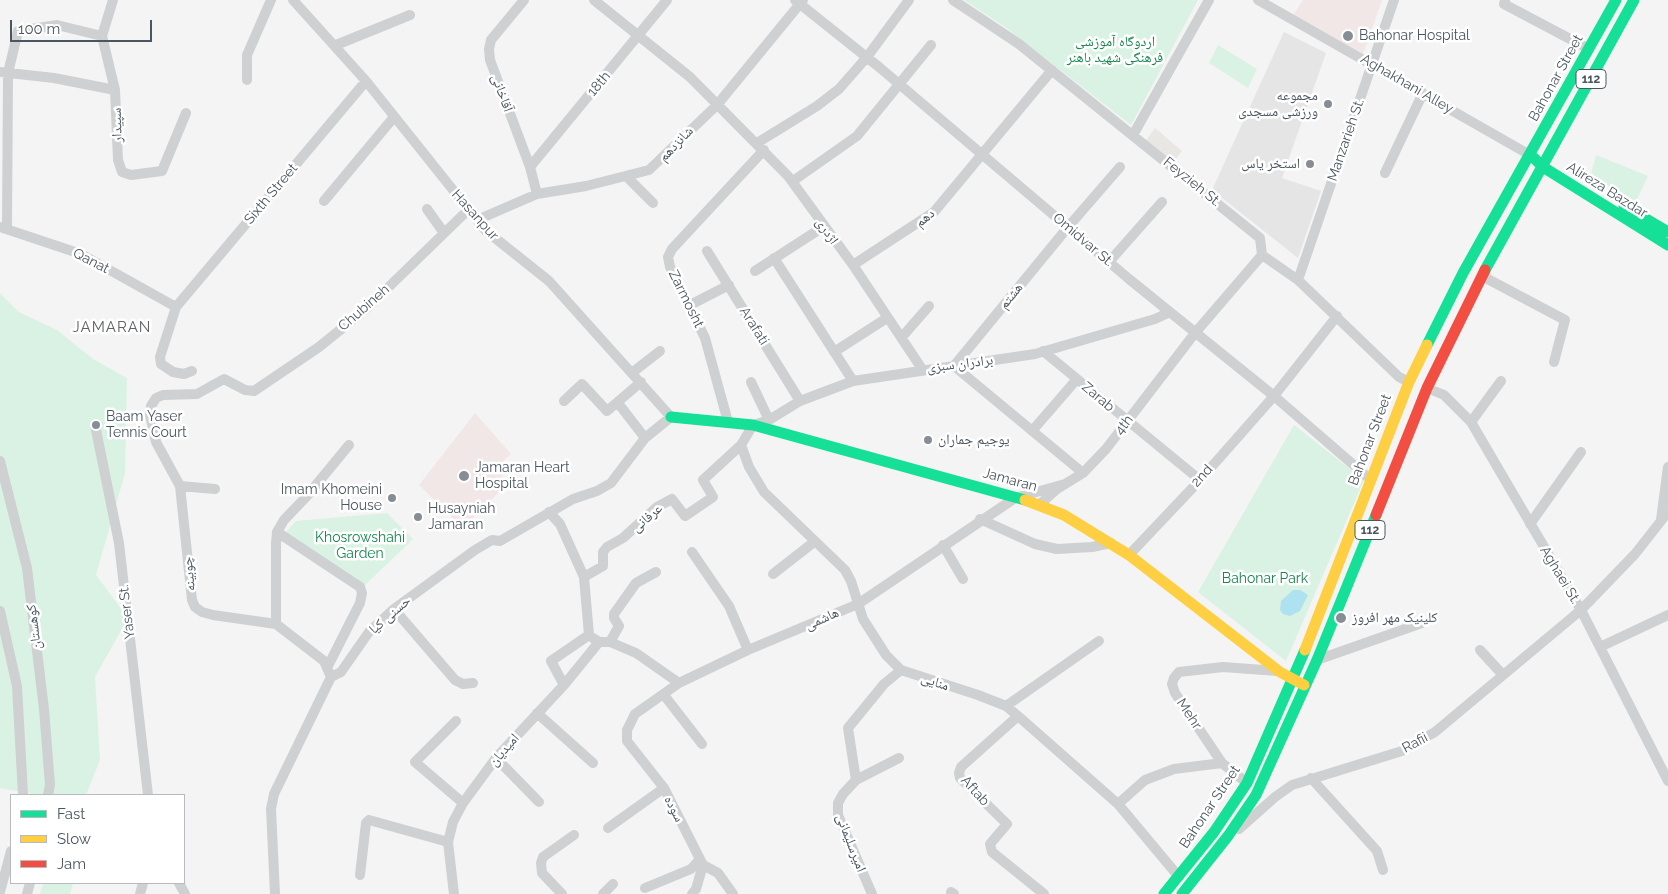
<!DOCTYPE html>
<html>
<head>
<meta charset="utf-8">
<style>
	body { margin:0 }
	#map { position:relative; width:1668px; height:894px; overflow:hidden; background:#f4f4f4; font-family:Raleway,sans-serif }
	canvas { display:block }
	.legend { position:absolute; left:10px; top:794px; width:175px; height:90px; box-sizing:border-box; background:#fff; border:1px solid #b7bbc0; margin:0; padding:6px 9px; list-style:none; font-size:15px; color:#4a5661 }
	.legend li { display:flex; align-items:center; gap:10px; height:25px }
	.legend b { width:25px; border:1px solid #b7bbc0 }
	.scale { position:absolute; left:10px; top:20px; width:142px; height:22px; box-sizing:border-box; border:2px solid #4a5661; border-top:0; padding-left:6px; font-size:15px; line-height:18px; white-space:nowrap; color:#4a5661; -webkit-text-stroke:4px #fff; paint-order:stroke }
</style>
</head>
<body>
<div id="map">
<canvas width="1668" height="894"></canvas>
<ul class="legend">
<li><b style="height:6px;background:#16e098"></b>Fast</li>
<li><b style="height:6px;background:#ffcf43"></b>Slow</li>
<li><b style="height:6px;background:#f24e42"></b>Jam</li>
</ul>
<div class="scale">100 m</div>
</div>
<script>
const ctx = document.querySelector('canvas').getContext('2d');
ctx.lineJoin = 'round';
function paint(path, color) {
  ctx.fillStyle = color;
  ctx.fill(path, 'evenodd');
}
function shape(rows) {
  const path = new Path2D();
  for (const r of rows) {
    path.moveTo(r[0], r[1]);
    for (let i = 2; i < r.length; i += 2) path.lineTo(r[i], r[i + 1]);
  }
  return path;
}
function stroke(path, color, width, dash) {
  ctx.strokeStyle = color;
  ctx.lineWidth = width;
  ctx.lineCap = dash ? 'butt' : 'round';
  ctx.setLineDash(dash || []);
  ctx.stroke(path);
}
function drawText(font, color, halo, rows, align = 'center') {
  ctx.font = font + ' Raleway,"Noto Naskh Arabic",sans-serif';
  ctx.lineWidth = 5;
  ctx.setLineDash([]);
  ctx.textBaseline = 'middle';
  ctx.strokeStyle = halo;
  ctx.fillStyle = color;
  for (const [text, x, y, turn = 0] of rows) {
    ctx.save();
    ctx.translate(x, y);
    ctx.rotate((+turn || 0) * Math.PI / 180);
    ctx.textAlign = isNaN(turn) ? turn : align;
    if (halo) ctx.strokeText(text, 0, 0);
    ctx.fillText(text, 0, 0);
    ctx.restore();
  }
}
paint(shape([
	[1155,128,1182,151,1172,164,1145,142]
]), '#e8e7e3');
paint(shape([
	[1284,32,1326,53,1282,178,1321,191,1298,258,1212,190]
]), '#e6e5e6');
paint(shape([
	[1303,0,1382,0,1362,57,1293,15],
	[475,413,511,454,497,467,507,484,463,528,419,485]
]), '#f1e7e6');
paint(shape([
	[964,0,1198,0,1131,125,1005,27],
	[1218,45,1257,69,1248,88,1209,63],
	[1596,155,1648,176,1635,204,1591,174],
	[0,293,19,312,57,330,93,359,127,378,125,473,96,575,128,618,95,677,100,760,86,795,39,795,0,788],
	[1294,425,1364,480,1286,661,1198,592],
	[387,513,413,539,364,586,285,533,296,521],
	[43,883,73,883,70,894,40,894]
]), '#d9f2e3');
paint(shape([
	[1293,590,1300,590,1308,595,1300,611,1290,616,1283,614,1280,610,1281,601]
]), '#aee2f0');
stroke(shape([
	[113,0,102,36,115,90,118,160,122,172,131,175,162,171,186,113],
	[524,0,491,40,489,49,490,60,530,167,537,194],
	[594,0,690,77,788,176,853,265,922,369],
	[795,0,879,67,1129,279,1274,396,1371,480],
	[953,0,1019,44,1260,238,1262,255,1298,280,1399,377,1409,382],
	[1258,0,1530,155],
	[1505,0,1504,4,1589,49],
	[336,45,410,15],
	[0,72,54,78,115,90],
	[247,80,247,55,271,0],
	[1133,135,1209,0],
	[757,143,817,106,839,89,867,57,909,0],
	[530,167,667,0],
	[1385,173,1423,93],
	[626,176,653,203],
	[793,181,857,136,931,45],
	[324,201,394,117],
	[427,209,444,233],
	[477,220,537,194,586,186,649,170,717,105,803,0],
	[0,227,81,254,176,307],
	[7,227,8,73,18,31,57,25,102,36],
	[707,251,800,401],
	[774,258,853,381],
	[1109,262,1162,202],
	[853,265,934,212,1052,70],
	[755,271,823,227],
	[1482,276,1565,320,1554,362],
	[1298,280,1394,0],
	[690,305,729,285],
	[902,337,929,306],
	[1043,351,1200,480],
	[834,352,887,318],
	[954,366,1068,227,1120,167],
	[954,366,1083,473],
	[192,371,184,374,173,372,161,364,160,357,176,307,366,81],
	[633,372,660,351],
	[751,382,769,420],
	[1427,388,1444,395,1471,422,1581,610,1668,781],
	[564,401,582,384,607,411,641,382],
	[618,403,645,438],
	[728,422,705,338,670,267,668,257,672,249,764,150],
	[1471,422,1501,381],
	[96,430,119,543,148,795],
	[1032,431,1077,379],
	[741,445,749,467,764,492,845,570,851,581,863,619,886,655,901,670,978,695,1006,706,1018,716,1118,804,1179,877],
	[0,461,27,568,44,709,50,785,48,795],
	[180,486,215,489],
	[1040,504,1057,489,1083,473,1106,449,1195,333,1262,255],
	[549,512,560,524,584,577,589,635],
	[980,519,1035,544,1057,549,1092,547,1111,543],
	[1661,520,1668,467],
	[1530,524,1581,452],
	[277,532,360,587,362,593,360,603,327,668],
	[943,545,963,579],
	[692,552,729,606,748,650],
	[1129,555,1200,480,1274,396,1337,316],
	[773,574,814,542],
	[584,577,603,566,603,552,607,547,623,538,657,507,672,499,685,516,713,497,703,480,741,445,753,425,769,420,800,401,853,381,1035,354,1155,319,1170,312],
	[394,609,455,680,463,684,473,683],
	[0,611,17,686,23,795],
	[276,624,213,615,202,612,195,607,192,600,180,486,156,442,150,415,151,406,156,398,163,395,197,394,224,379,245,390,254,391,319,347,366,309,468,210],
	[593,638,599,642,610,642,636,653,679,683],
	[610,642,619,626,614,618,614,614,636,583,656,572],
	[1600,647,1668,615],
	[1480,650,1502,674],
	[1317,660,1422,623],
	[331,677,324,661,276,624,276,543,277,532,284,520,307,496,349,445],
	[564,685,551,661,589,635],
	[664,695,702,744],
	[1006,706,1099,641],
	[537,713,593,763],
	[1018,716,961,767,959,773,960,778,1007,824,990,844,992,852,1044,894],
	[456,721,415,762,463,803],
	[496,758,539,802],
	[1311,778,1377,851,1383,870],
	[856,780,899,758],
	[1247,783,1222,763,1175,693,1172,684,1174,678,1179,672,1223,667,1277,671],
	[1118,804,1145,780,1174,769,1222,763],
	[608,828,664,788],
	[1239,829,1275,797,1292,785,1402,751,1435,732,1581,610,1635,554,1668,512],
	[703,865,718,873,733,894],
	[360,875,366,823,369,820,448,842],
	[179,883,185,894],
	[645,888,691,869,700,859],
	[0,892,11,851],
	[951,892,954,894],
	[27,894,30,883],
	[140,894,143,883],
	[275,894,271,809,274,794,331,677,341,672,369,632,394,609,475,550,492,540,500,541,573,499,597,491,611,483,645,438,671,417,549,281,485,230,366,81,293,0],
	[454,894,448,842,453,822,463,803,496,758,564,685,599,642],
	[562,894,542,873,541,863,543,857,574,835],
	[603,894,613,884],
	[692,894,696,889,703,865,664,788,627,741,627,730,635,714,679,683,748,650,858,604,1015,498,1065,484],
	[872,894,838,815,838,803,843,794,856,780,848,728,884,684,901,670]
]), '#ced0d2', 10);
stroke(shape([
	[1534,158,1543,167,1668,245],
	[1624,206,1668,232],
	[1485,270,1634,0],
	[1427,345,1463,273,1616,0],
	[671,417,753,425,1025,500],
	[1164,894,1214,832,1247,783,1305,650],
	[1182,894,1228,836,1256,795,1317,660,1376,515]
]), '#16e098', 11);
stroke(shape([
	[1025,500,1064,515,1129,555,1280,672,1304,685],
	[1305,650,1409,382,1427,345]
]), '#ffcf43', 11);
stroke(shape([
	[1376,515,1427,388,1485,270]
]), '#f24e42', 11);
for (const [x, y, r, color] of [
	[1348,36,6,"#868d94"],
	[1328,104,5,"#868d94"],
	[1310,164,5,"#868d94"],
	[96,425,5,"#868d94"],
	[928,440,5,"#868d94"],
	[464,476,6,"#868d94"],
	[392,498,5,"#868d94"],
	[418,517,5,"#868d94"],
	[1341,618,6,"#868d94"]
]) {
  const dot = new Path2D();
  dot.arc(x, y, r, 0, 2 * Math.PI);
  ctx.fillStyle = color;
  ctx.fill(dot);
  stroke(dot, '#fff', 2);
}
for (const [x, y, w] of [
	[1591,79,30],
	[1370,530,30]
]) {
  const box = new Path2D();
  box.roundRect(x - w / 2, y - 9.5, w, 19, 4);
  ctx.fillStyle = '#fff';
  ctx.fill(box);
  stroke(box, '#4a5661', 1);
}
drawText('bold 12px', '#4a5661', null, [
	["112",1591,79],
	["112",1370,530]
]);
drawText('14px', '#4a5661', '#fff', [
	["Bahonar Hospital",1359,36],
	["مجموعه",1318,96,"right"],
	["ورزشی مسجدی",1318,112,"right"],
	["استخر یاس",1300,164,"right"],
	["Baam Yaser",106,417],
	["Tennis Court",106,433],
	["یوجیم جماران",938,440],
	["Jamaran Heart",475,468],
	["Hospital",475,484],
	["Imam Khomeini",382,490,"right"],
	["House",382,506,"right"],
	["Husayniah",428,509],
	["Jamaran",428,525],
	["کلینیک مهر افروز",1352,618]
], 'left');
drawText('14px', '#17864f', '#fff', [
	["اردوگاه آموزشی",1115,42],
	["فرهنگی شهید باهنر",1115,58],
	["Khosrowshahi",360,538],
	["Garden",360,554],
	["Bahonar Park",1265,579]
]);
drawText('14px', '#4a5661', '#fff', [
	["Bahonar Street",1556,78,-61],
	["18th",599,84,-50],
	["Aghakhani Alley",1407,84,30],
	["آقاخانی",502,93,70],
	["سپیدار",117,125,-92],
	["Manzarieh St.",1346,140,-71],
	["شانزدهم",676,144,-46],
	["Feyzieh St.",1192,182,39],
	["Alireza Bazdar",1607,190,32],
	["Sixth Street",271,194,-50],
	["Hasanpur",475,215,48],
	["دهم",925,218,-39],
	["اژدری",827,231,55],
	["Omidvar St.",1083,240,40],
	["Qanat",91,261,27],
	["هشتم",1011,296,-51],
	["Zarmosht",686,299,64],
	["Chubineh",364,308,-41],
	["Arafati",754,326,58],
	["برادران سبزی",960,364,-7],
	["Zarab",1098,397,40],
	["4th",1124,425,-52],
	["Bahonar Street",1370,440,-69],
	["2nd",1202,476,-48],
	["Jamaran",1010,480,15],
	["عرفانی",647,518,-41],
	["چوبینه",189,574,-96],
	["Aghaei St.",1560,575,59],
	["Yaser St.",127,612,-97],
	["حسنی کیا",390,615,-41],
	["هاشمی",822,619,-24],
	["کوهستان",34,627,-97],
	["منایی",935,682,19],
	["Mehr",1189,714,57],
	["Rafii",1415,743,-28],
	["امیدیان",504,750,-49],
	["Aftab",975,791,48],
	["Bahonar Street",1210,807,-56],
	["سوده",674,809,63],
	["امیرسلیمانی",851,843,69]
]);
ctx.letterSpacing = '1px';
drawText('15px', '#5f6368', '#fff', [
	["JAMARAN",112,327]
]);
ctx.letterSpacing = '0px';
</script>
</body>
</html>
